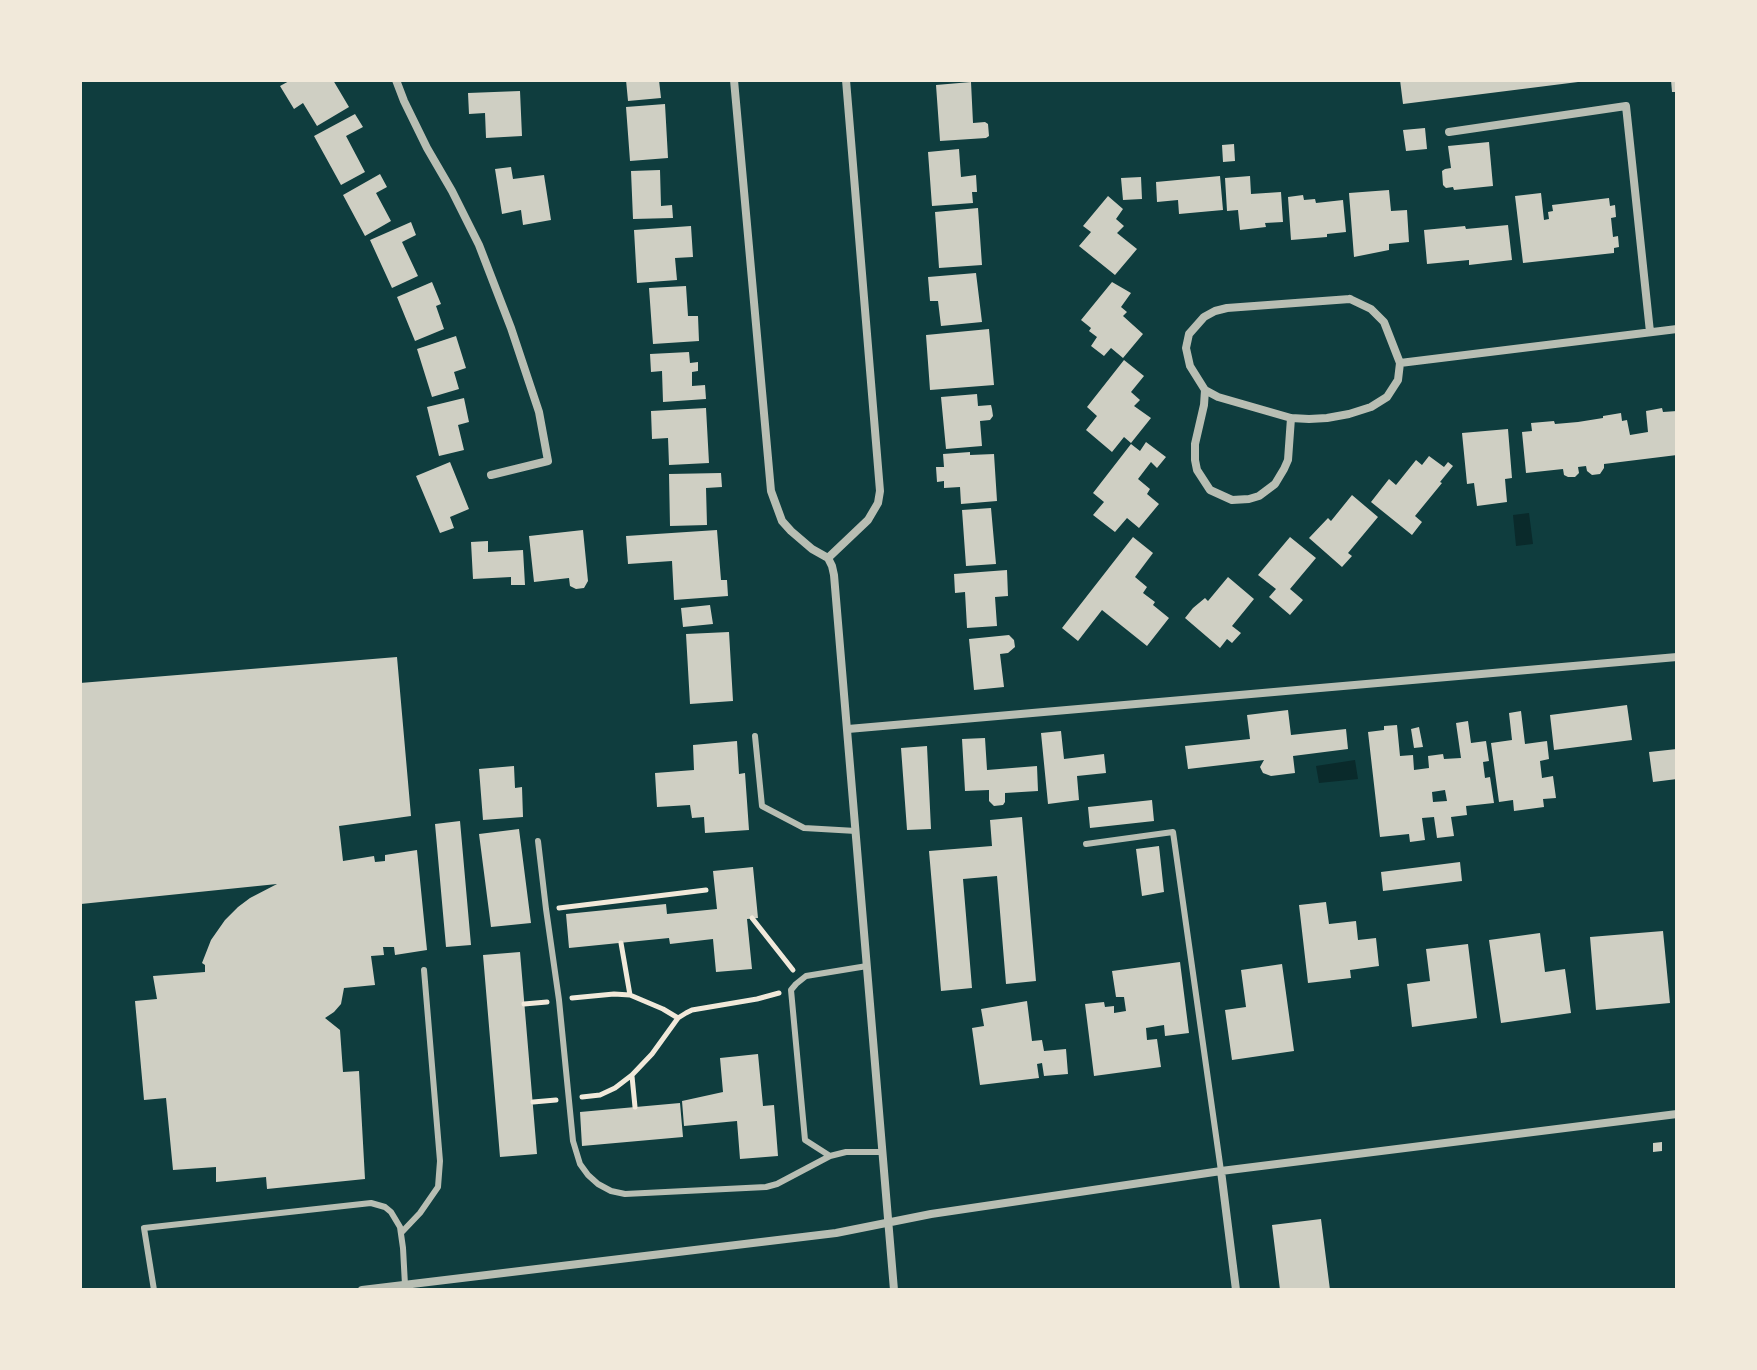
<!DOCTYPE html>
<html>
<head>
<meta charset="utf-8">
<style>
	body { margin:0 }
	#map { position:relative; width:1757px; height:1370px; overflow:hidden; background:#0f3d3e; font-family:Cabin,sans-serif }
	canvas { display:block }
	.frame { position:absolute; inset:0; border:82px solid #f1e9da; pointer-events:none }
</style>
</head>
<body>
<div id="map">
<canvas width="1757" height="1370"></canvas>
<div class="frame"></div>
</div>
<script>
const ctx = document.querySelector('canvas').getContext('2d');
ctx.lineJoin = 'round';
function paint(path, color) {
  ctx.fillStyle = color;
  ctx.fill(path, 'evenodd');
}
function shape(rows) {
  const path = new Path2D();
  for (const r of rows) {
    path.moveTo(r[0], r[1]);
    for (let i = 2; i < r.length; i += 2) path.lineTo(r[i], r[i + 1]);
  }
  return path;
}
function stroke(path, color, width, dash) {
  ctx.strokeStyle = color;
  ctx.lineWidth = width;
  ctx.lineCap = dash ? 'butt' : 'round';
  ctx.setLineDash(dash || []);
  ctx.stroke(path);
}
paint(shape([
	[1529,513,1533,544,1516,546,1513,515],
	[1355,760,1358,779,1319,783,1316,766]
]), '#0a2a2b');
paint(shape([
	[291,80,333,80,349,107,317,126,303,103,294,109,280,86],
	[626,80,659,80,661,98,628,101],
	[1400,80,1577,80,1578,82,1403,104],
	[1671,80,1677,80,1677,92,1672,92],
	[971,82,973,123,985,122,988,124,989,136,986,138,940,141,936,85],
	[520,91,522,136,486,138,485,113,469,114,468,93],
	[665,104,668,158,630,161,626,107],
	[355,114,363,127,346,136,365,172,341,185,314,136],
	[1425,128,1427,149,1406,151,1403,130],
	[1489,142,1493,186,1454,190,1453,187,1446,188,1443,185,1442,171,1445,169,1451,168,1448,146],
	[1234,144,1235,161,1223,162,1222,145],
	[959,149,961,177,976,175,977,192,972,192,973,203,932,206,928,152],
	[511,167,513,179,544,175,551,220,523,225,521,210,502,214,495,169],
	[660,170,661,206,672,205,673,218,633,219,631,171],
	[380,174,387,187,376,193,391,221,365,236,343,195],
	[1220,176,1223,210,1179,214,1178,200,1157,202,1156,182],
	[1250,176,1251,194,1281,192,1283,222,1265,223,1266,227,1240,230,1238,210,1227,211,1225,178],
	[1141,177,1142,199,1123,200,1121,178],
	[1389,190,1391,211,1407,210,1409,242,1389,244,1389,250,1354,257,1349,193],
	[1541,193,1544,220,1549,219,1548,212,1553,211,1552,205,1609,198,1610,206,1615,205,1616,217,1611,218,1613,237,1618,236,1619,247,1614,248,1614,253,1523,263,1515,196],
	[1303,195,1304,200,1315,199,1316,203,1343,200,1346,232,1327,234,1327,237,1291,240,1288,197],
	[1108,196,1123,209,1116,219,1124,226,1117,233,1137,249,1115,275,1079,246,1091,232,1083,226],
	[978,208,982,265,939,268,935,212],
	[411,222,416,235,402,242,418,276,392,288,370,240],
	[1508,225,1512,260,1469,265,1469,260,1427,264,1424,230,1465,226,1466,229],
	[691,226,693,257,675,258,677,280,637,283,634,230],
	[976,273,982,322,941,326,938,301,930,301,928,277],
	[432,282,441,304,436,306,444,329,415,341,397,297],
	[1112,282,1131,293,1121,307,1127,312,1123,316,1143,334,1123,358,1111,348,1104,356,1091,346,1097,337,1089,331,1091,328,1081,320],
	[686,286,688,316,698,316,699,341,653,344,649,288],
	[989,329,994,385,930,390,926,335],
	[456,336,466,368,454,372,459,389,432,397,417,349],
	[689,352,690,363,698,362,698,371,692,372,692,386,705,385,706,399,663,402,662,371,651,372,650,354],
	[1124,360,1144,376,1131,392,1140,400,1134,406,1151,418,1131,443,1124,437,1112,452,1086,430,1097,416,1087,407],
	[977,394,978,406,991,405,992,409,993,416,990,420,980,421,982,446,946,449,941,397],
	[464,398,469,422,458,425,464,450,439,456,427,407],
	[706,408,709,463,669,465,668,438,652,439,651,411],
	[1662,408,1663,412,1677,411,1677,455,1604,464,1604,468,1600,474,1592,475,1587,471,1586,466,1578,467,1579,473,1575,477,1568,477,1564,475,1563,469,1526,473,1522,432,1532,431,1531,423,1554,421,1555,424,1578,422,1603,418,1603,416,1621,413,1622,421,1627,420,1630,435,1648,432,1646,411],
	[1508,429,1512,478,1505,479,1507,502,1477,506,1474,483,1467,484,1462,433],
	[1146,442,1166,457,1157,468,1151,462,1138,479,1150,489,1147,494,1159,504,1139,528,1127,518,1115,532,1093,515,1104,502,1093,493,1131,444,1140,451],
	[970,452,970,455,994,454,997,501,961,504,960,487,944,488,944,481,937,482,936,467,944,467,943,454],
	[1429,456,1444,467,1448,462,1453,466,1440,482,1442,483,1415,516,1422,522,1412,535,1371,502,1389,479,1396,485,1416,460,1422,465],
	[450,462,469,509,450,517,454,528,440,533,416,476],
	[721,473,722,487,706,488,707,525,670,526,669,474],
	[1352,495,1378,517,1348,553,1352,556,1342,567,1309,538,1328,518,1331,521],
	[991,508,996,564,966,566,962,510],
	[583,530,588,581,584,588,576,589,570,586,569,578,534,582,529,536],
	[717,530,721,580,727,580,728,596,674,600,672,561,628,564,626,536],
	[1133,537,1153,553,1135,577,1147,587,1143,593,1155,602,1153,605,1169,618,1147,646,1102,610,1078,641,1062,628],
	[1290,537,1316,558,1290,589,1303,600,1290,615,1269,597,1276,589,1258,575],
	[488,541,488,552,523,550,525,585,511,585,511,577,473,579,471,542],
	[1007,570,1008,596,995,597,997,626,967,628,965,592,955,593,954,574],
	[1228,577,1254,599,1232,626,1241,633,1232,643,1227,639,1220,648,1185,618,1193,608,1205,598,1208,601],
	[710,605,713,624,683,627,681,608],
	[729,632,733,701,690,704,686,634],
	[1009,635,1014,640,1015,647,1008,653,1000,654,1004,687,974,690,969,639],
	[397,657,411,816,339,826,343,861,374,856,375,862,385,861,385,855,417,850,427,950,395,955,394,947,383,947,384,955,371,956,375,985,344,988,341,1004,334,1012,325,1018,340,1030,343,1072,359,1071,365,1179,267,1189,266,1177,216,1182,216,1167,173,1170,166,1098,144,1100,135,1001,157,999,153,976,205,972,205,965,202,963,211,940,225,920,238,907,250,898,277,884,81,904,80,683],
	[1627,705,1632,740,1554,750,1550,715],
	[1288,710,1291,735,1346,729,1348,749,1293,756,1295,773,1271,776,1263,773,1260,767,1264,760,1188,769,1185,746,1250,739,1247,715],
	[1521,711,1525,744,1547,741,1549,759,1540,761,1542,778,1553,776,1556,798,1543,799,1544,807,1514,811,1513,800,1499,802,1491,743,1512,740,1509,713],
	[1468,721,1471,743,1486,741,1489,761,1483,762,1485,778,1490,777,1494,803,1466,806,1467,815,1451,817,1454,836,1437,838,1434,817,1422,818,1425,840,1410,842,1409,834,1380,837,1368,732,1384,730,1384,726,1397,725,1400,756,1413,755,1414,770,1429,768,1428,756,1443,754,1444,759,1461,758,1456,723],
	[1445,790,1447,801,1433,802,1432,792],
	[1419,727,1423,747,1414,748,1411,729],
	[1061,731,1064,759,1104,754,1106,773,1077,776,1079,800,1048,804,1041,733],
	[985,738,987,770,1037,766,1038,791,1005,793,1005,802,1003,805,994,806,989,801,989,790,965,791,962,739],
	[737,741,739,774,745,773,749,830,705,833,704,817,692,818,690,805,657,807,655,773,694,770,693,745],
	[927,746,931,829,907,830,901,748],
	[1677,749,1677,779,1653,782,1649,752],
	[514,766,515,788,522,787,523,817,483,820,479,769],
	[1152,800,1154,821,1090,828,1088,807],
	[1022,817,1036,981,1006,984,997,876,963,879,972,988,941,991,929,851,992,846,990,820],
	[460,821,471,945,446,947,435,824],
	[519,829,531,923,491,927,479,834],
	[1159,846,1164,892,1142,896,1136,849],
	[1460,862,1462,881,1383,891,1381,872],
	[753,867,758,918,747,919,752,969,716,972,713,939,670,944,669,938,569,948,566,914,666,904,667,914,717,909,713,871],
	[1326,902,1329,924,1356,921,1358,940,1376,938,1379,966,1350,970,1351,978,1308,983,1299,905],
	[1663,931,1670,1003,1596,1010,1590,937],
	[1540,933,1545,972,1565,969,1571,1013,1501,1023,1489,940],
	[1468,944,1477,1018,1412,1027,1407,984,1430,981,1426,949],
	[520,952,537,1154,500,1157,483,955],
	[1180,962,1189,1033,1165,1036,1164,1025,1146,1028,1147,1040,1157,1039,1161,1067,1094,1076,1085,1004,1104,1002,1105,1007,1114,1006,1114,1013,1126,1011,1124,997,1116,997,1112,971],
	[1282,964,1294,1051,1232,1060,1225,1010,1246,1007,1241,970],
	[1027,1001,1032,1041,1042,1040,1044,1051,1066,1049,1068,1074,1044,1076,1042,1063,1037,1064,1039,1078,980,1085,972,1028,984,1026,981,1009],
	[758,1054,763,1106,774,1105,778,1156,740,1159,737,1121,684,1126,682,1101,723,1092,720,1058],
	[680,1103,683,1137,582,1146,580,1112],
	[1662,1142,1662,1151,1653,1152,1653,1143],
	[1321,1219,1330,1290,1280,1290,1272,1225]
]), '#cfcfc3');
stroke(shape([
	[559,908,706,890],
	[752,918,793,970],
	[621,943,630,995],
	[572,998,614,994,630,995,663,1009,678,1018],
	[524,1004,547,1002],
	[632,1076,635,1107],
	[582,1097,600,1095,615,1088,632,1075,652,1054,678,1018,686,1013,692,1010,757,999,779,993],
	[533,1102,556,1100]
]), '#f1e9da', 5);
stroke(shape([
	[755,736,762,806,804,828,856,831],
	[538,841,546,909,559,1000,573,1141,580,1164,588,1175,598,1184,611,1191,625,1194,766,1187,777,1184,830,1156,846,1152,882,1152],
	[1086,844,1173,832,1221,1171],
	[830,1156,805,1140,791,990,796,984,806,976,867,966],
	[401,1233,420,1213,438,1187,440,1161,424,970],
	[154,1290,144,1228,371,1203,385,1207,391,1212,400,1227,403,1248,405,1285]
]), '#b8beb3', 6);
stroke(shape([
	[396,80,404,101,427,148,452,191,479,245,511,328,539,412,548,461,491,475],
	[734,80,771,491,782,521,791,531,812,549,828,558,832,566,834,575,894,1290],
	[1449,132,1626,106,1650,332],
	[1350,299,1371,309,1384,322,1400,363,1398,380,1387,397,1371,407,1349,414,1327,418,1309,419,1291,418,1218,397,1205,390,1190,366,1186,348,1189,334,1204,317,1215,311,1227,308,1350,299],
	[1400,363,1677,329],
	[1205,390,1204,405,1195,444,1195,460,1197,470,1210,490,1232,500,1249,499,1259,496,1275,484,1284,469,1288,460,1291,418],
	[828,558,868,520,878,503,880,491,846,80],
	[848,729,1677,657],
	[1221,1171,1236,1290],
	[362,1290,836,1233,931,1214,1221,1171,1677,1114]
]), '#b8beb3', 8);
</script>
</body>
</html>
